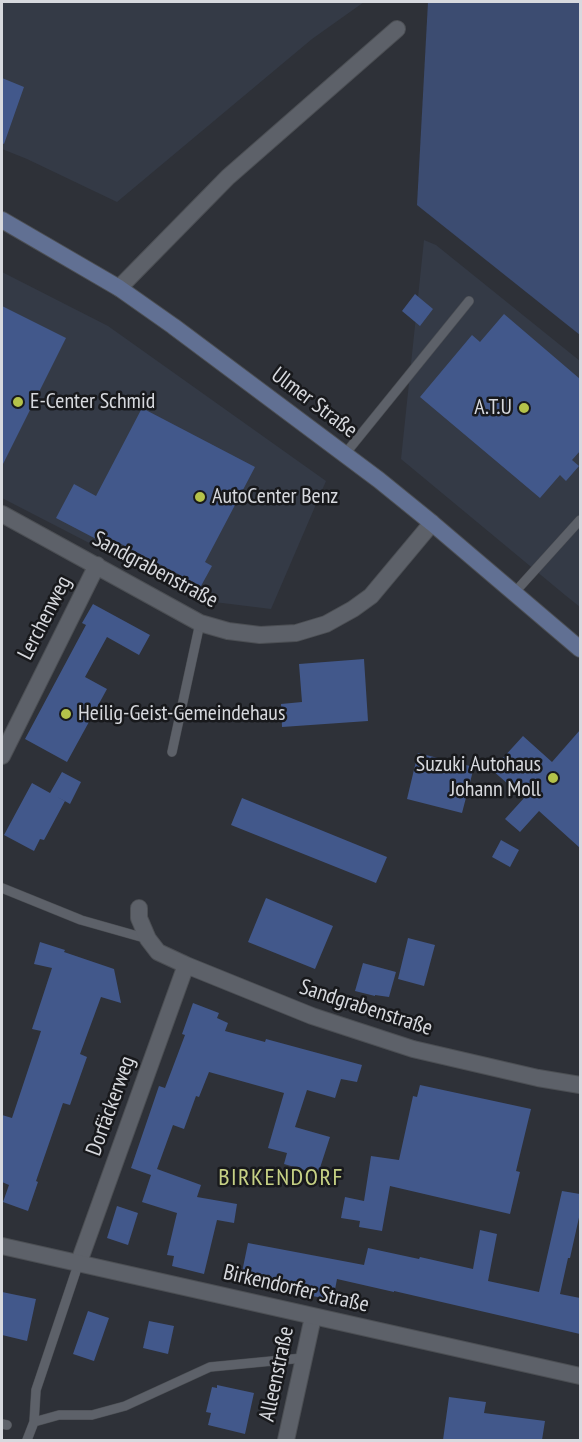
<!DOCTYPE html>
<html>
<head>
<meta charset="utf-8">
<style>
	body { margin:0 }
	#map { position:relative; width:582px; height:1442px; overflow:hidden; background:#2e3138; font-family:"PT Sans Narrow",sans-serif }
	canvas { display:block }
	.frame { position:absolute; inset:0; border:3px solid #d7d9de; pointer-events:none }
</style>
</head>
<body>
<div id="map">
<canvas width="582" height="1442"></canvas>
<div class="frame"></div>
</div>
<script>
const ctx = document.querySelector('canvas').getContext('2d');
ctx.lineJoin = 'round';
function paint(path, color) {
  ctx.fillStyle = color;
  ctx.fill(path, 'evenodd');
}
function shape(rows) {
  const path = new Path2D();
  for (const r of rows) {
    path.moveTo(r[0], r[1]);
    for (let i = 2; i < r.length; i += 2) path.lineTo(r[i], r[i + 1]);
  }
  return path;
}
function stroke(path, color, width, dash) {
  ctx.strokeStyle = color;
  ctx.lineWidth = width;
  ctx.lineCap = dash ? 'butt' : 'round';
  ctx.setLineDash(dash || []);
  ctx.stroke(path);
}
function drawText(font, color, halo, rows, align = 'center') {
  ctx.font = font + ' "PT Sans Narrow",sans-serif';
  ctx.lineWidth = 5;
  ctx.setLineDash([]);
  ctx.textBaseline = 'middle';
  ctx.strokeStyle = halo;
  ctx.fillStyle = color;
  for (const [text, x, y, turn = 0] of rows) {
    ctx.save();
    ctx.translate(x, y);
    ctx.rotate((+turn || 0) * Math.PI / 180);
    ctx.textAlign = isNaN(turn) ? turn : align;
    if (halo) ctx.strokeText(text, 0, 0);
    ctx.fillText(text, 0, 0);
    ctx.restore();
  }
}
paint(shape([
	[2,2,364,2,312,39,117,202,27,159,2,149],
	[424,240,436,245,580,361,580,607,565,595,401,459],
	[2,272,108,326,326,481,271,609,214,602,97,547,2,498]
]), '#343a46');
paint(shape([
	[428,2,580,2,580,335,417,205]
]), '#3c4c71');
paint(shape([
	[2,78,24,87,4,144,2,143],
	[415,294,433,309,420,326,402,311],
	[2,306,66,338,2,466],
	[504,314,580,379,580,451,572,460,579,466,566,481,560,475,540,498,420,397,472,335,480,342],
	[142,408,255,467,205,562,212,566,201,586,104,535,100,541,56,518,74,484,96,496],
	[93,604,150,635,139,655,107,637,85,677,107,689,67,762,25,739,86,625,82,623],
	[364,659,368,721,282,727,281,704,302,702,299,664],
	[580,730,580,848,539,811,520,832,505,819,524,798,492,770,523,736,552,762],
	[418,753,474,767,462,813,407,799],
	[62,772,81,782,70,804,56,796,65,801,44,840,40,839,34,851,4,835,32,783,50,793],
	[242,798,387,857,376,883,231,825],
	[501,840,519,850,510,867,492,857],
	[266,898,333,926,315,969,248,942],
	[408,938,435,945,424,986,398,979],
	[40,942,65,950,64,952,114,969,121,1003,101,997,80,1054,87,1057,70,1105,63,1103,36,1181,38,1182,28,1211,3,1202,9,1185,2,1182,2,1115,12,1118,41,1031,32,1029,52,968,34,964],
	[363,963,396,972,389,997,375,995,375,996,355,991],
	[193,1003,219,1013,217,1018,228,1023,225,1031,265,1042,266,1039,362,1065,357,1082,341,1079,335,1098,307,1090,295,1127,330,1137,318,1174,284,1164,287,1153,268,1148,284,1093,209,1072,199,1097,196,1096,184,1129,173,1125,157,1169,201,1185,197,1197,237,1204,234,1223,217,1220,204,1274,172,1266,174,1256,167,1255,177,1213,142,1202,151,1175,131,1168,159,1086,165,1088,185,1035,182,1034],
	[420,1085,531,1109,516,1171,520,1172,510,1214,390,1186,382,1231,359,1227,360,1221,341,1218,345,1197,364,1201,371,1156,399,1160,413,1096,417,1097],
	[562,1191,580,1194,580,1213,570,1258,568,1258,560,1294,580,1298,580,1334,394,1291,394,1292,337,1279,333,1300,240,1282,248,1243,364,1265,368,1248,419,1259,420,1257,473,1269,480,1230,497,1234,488,1281,539,1292],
	[117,1206,138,1213,128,1245,107,1238],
	[2,1292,36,1299,27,1341,2,1335],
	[88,1311,109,1318,94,1361,73,1354],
	[149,1321,174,1326,168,1354,143,1348],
	[217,1385,254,1393,245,1434,208,1425,211,1413,206,1412,212,1387,217,1388],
	[449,1397,486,1402,484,1413,545,1421,542,1440,443,1440]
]), '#42588b');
const service = shape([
	[345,454,469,301],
	[515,592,580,520],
	[172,752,200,623],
	[2,888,81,920,148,939],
	[34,1422,59,1415,92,1415,125,1406,210,1367,303,1358],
	[2,1424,7,1425],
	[27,1440,34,1422,36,1390,79,1262]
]);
const minor = shape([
	[119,288,228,177,397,29],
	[2,514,200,623,228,631,260,635,296,633,326,624,353,609,371,596,432,523],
	[2,756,97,565],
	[139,908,139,918,148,939,158,952,186,965,312,1016,413,1049,538,1078,580,1085],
	[79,1262,186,965],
	[286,1440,313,1317]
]);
const tertiary = shape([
	[2,1246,580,1376]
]);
const secondary = shape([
	[2,220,119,288,173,326,379,480,432,523,580,649]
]);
stroke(service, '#4c4f54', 10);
stroke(minor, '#4c4f54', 18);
stroke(tertiary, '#4c4f54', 18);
stroke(secondary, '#4c4f54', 18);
stroke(service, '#5d6169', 9);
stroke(minor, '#5d6169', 16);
stroke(tertiary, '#5d6169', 16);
stroke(secondary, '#617093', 16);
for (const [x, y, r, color] of [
	[18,402,6,"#b4c24a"],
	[524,408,6,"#b4c24a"],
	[200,497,6,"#b4c24a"],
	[66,714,6,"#b4c24a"],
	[553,778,6,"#b4c24a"]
]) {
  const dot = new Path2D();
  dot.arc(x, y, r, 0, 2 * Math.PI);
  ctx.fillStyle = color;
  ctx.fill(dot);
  stroke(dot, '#18191c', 2);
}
drawText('22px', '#d7d9de', '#18191c', [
	["E-Center Schmid",30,402],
	["A.T.U",512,408,"right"],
	["AutoCenter Benz",212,497],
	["Heilig-Geist-Gemeindehaus",78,714],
	["Suzuki Autohaus",541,765,"right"],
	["Johann Moll",541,790,"right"]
], 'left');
drawText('22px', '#d7d9de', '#18191c', [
	["Ulmer Straße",314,403,37],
	["Sandgrabenstraße",155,570,28],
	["Lerchenweg",45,618,-63],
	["Sandgrabenstraße",366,1008,18],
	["Dorfäckerweg",111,1106,-70],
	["Birkendorfer Straße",296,1289,13],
	["Alleenstraße",277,1374,-78]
]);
ctx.letterSpacing = '1.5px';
drawText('24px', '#c6d185', '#18191c', [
	["BIRKENDORF",281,1178]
]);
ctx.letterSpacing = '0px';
</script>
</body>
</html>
